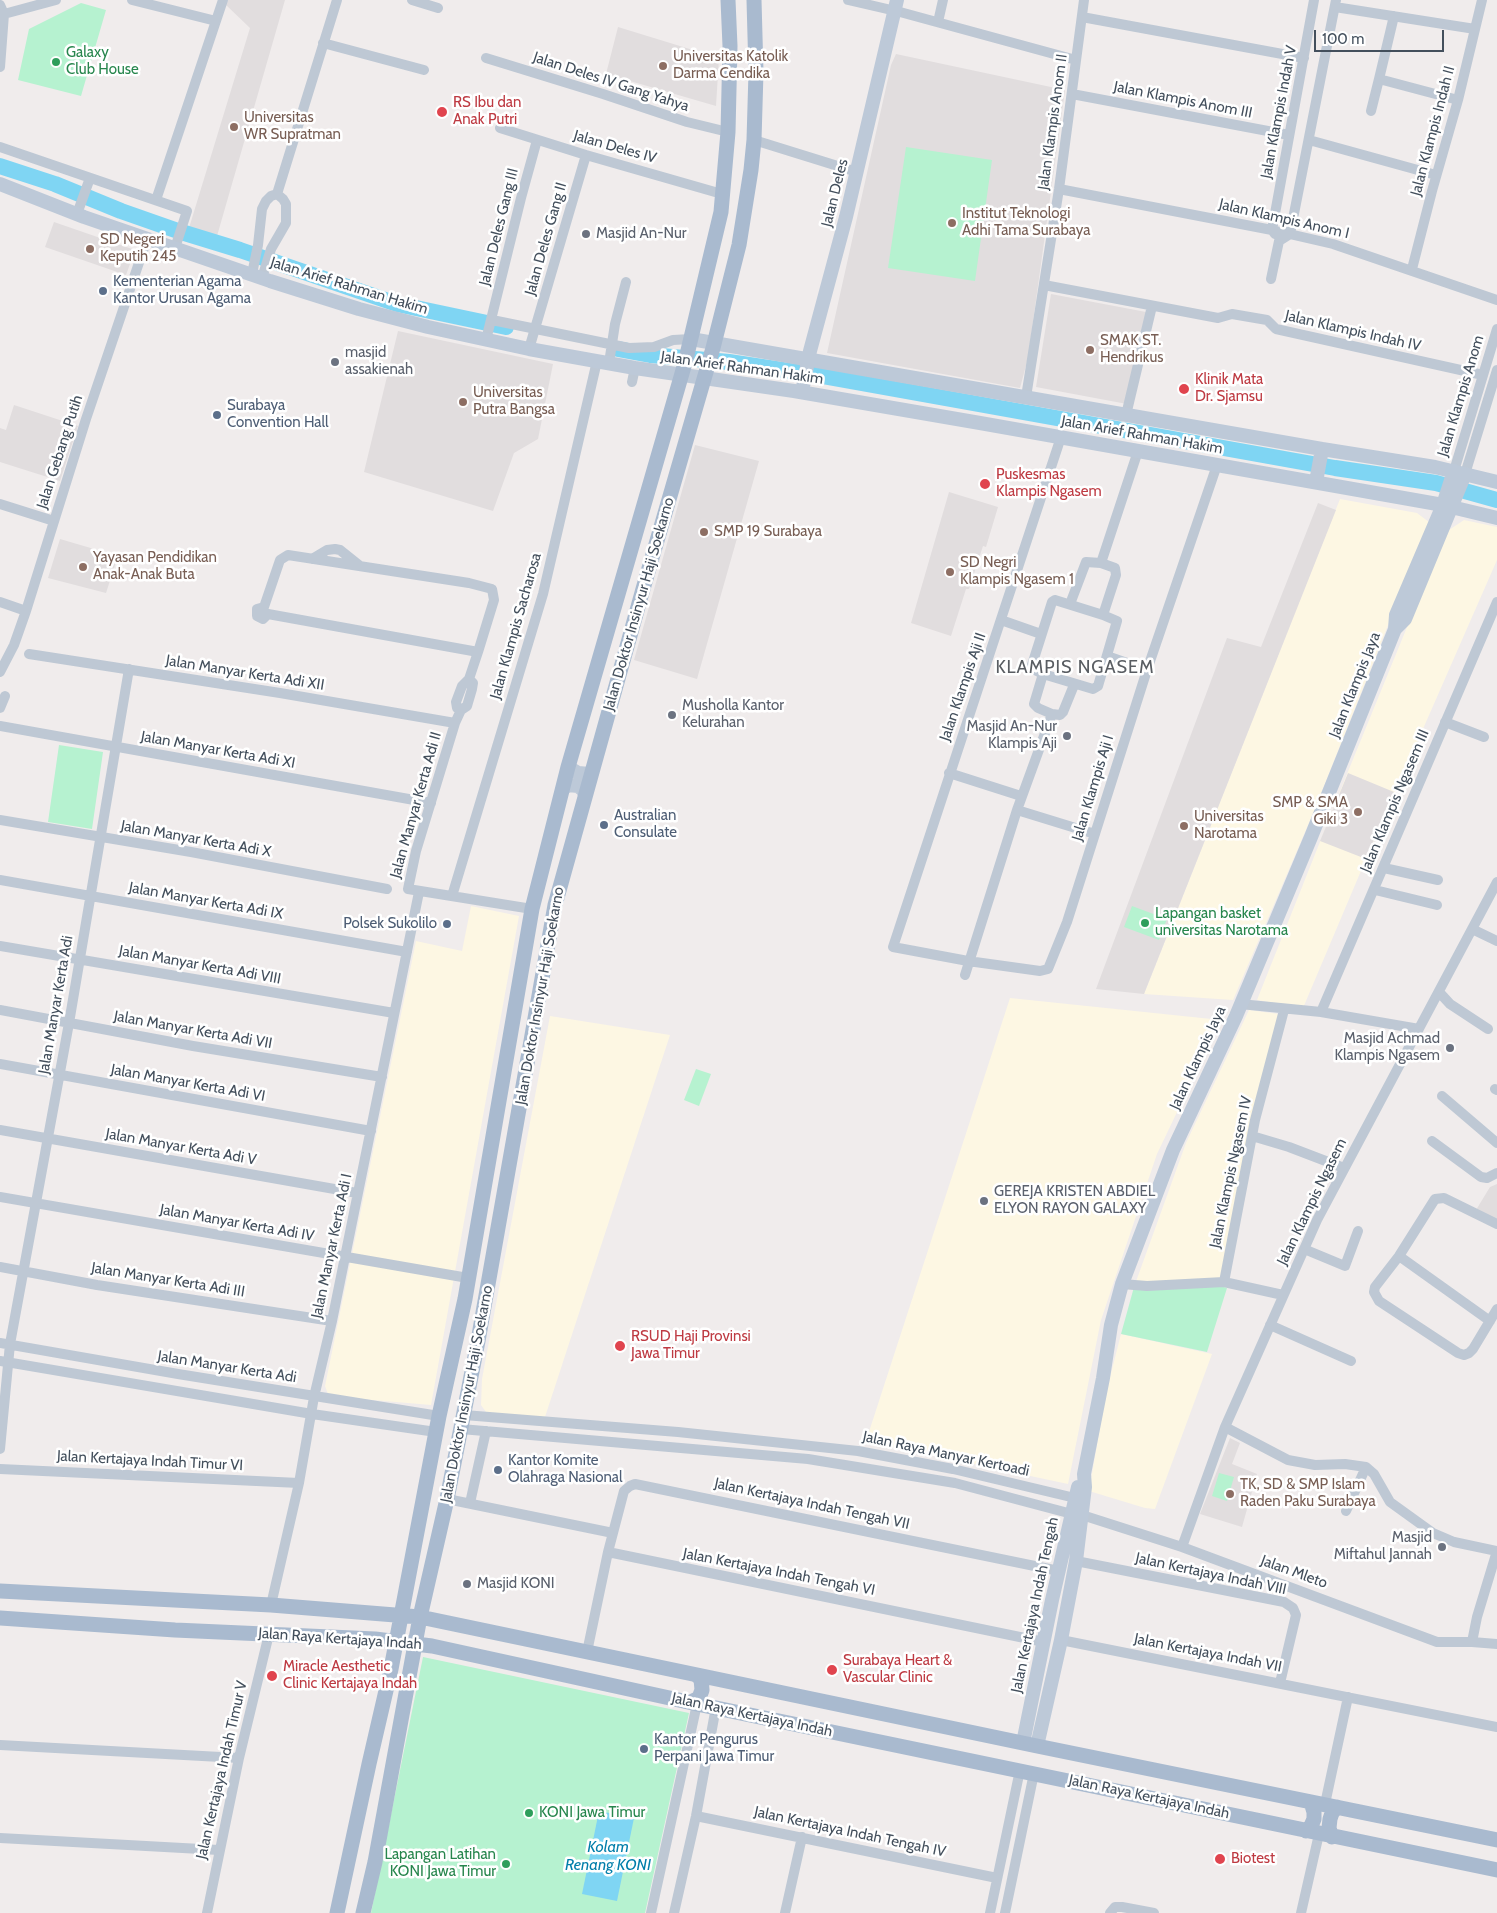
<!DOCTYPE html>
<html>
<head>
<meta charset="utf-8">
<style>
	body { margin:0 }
	#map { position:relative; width:1497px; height:1913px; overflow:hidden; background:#f0ecec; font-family:Cabin,sans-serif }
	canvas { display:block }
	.scale { position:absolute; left:1314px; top:30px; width:130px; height:22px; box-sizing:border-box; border:2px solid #434f5c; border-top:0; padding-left:6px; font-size:15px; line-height:18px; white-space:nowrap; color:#434f5c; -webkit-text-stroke:4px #fff; paint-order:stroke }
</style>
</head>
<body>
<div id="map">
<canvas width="1497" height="1913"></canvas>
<div class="scale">100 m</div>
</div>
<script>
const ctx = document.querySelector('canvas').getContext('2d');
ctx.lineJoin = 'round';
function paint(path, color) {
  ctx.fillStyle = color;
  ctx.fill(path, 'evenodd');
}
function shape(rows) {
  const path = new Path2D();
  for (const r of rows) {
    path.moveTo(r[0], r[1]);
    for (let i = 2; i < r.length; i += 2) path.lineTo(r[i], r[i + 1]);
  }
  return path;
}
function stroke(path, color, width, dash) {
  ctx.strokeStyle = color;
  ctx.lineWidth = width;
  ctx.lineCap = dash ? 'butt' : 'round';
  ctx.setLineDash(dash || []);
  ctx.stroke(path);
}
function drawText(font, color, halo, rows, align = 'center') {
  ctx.font = font + ' Cabin,sans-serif';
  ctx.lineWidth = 5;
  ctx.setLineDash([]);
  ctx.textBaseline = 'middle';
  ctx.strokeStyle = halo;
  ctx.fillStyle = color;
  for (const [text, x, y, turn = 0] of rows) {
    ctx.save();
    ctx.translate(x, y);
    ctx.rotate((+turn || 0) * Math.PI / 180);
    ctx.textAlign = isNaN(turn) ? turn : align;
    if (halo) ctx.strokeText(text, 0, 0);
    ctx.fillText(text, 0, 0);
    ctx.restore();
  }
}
paint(shape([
	[1340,499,1417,513,1429,522,1314,811,1233,1000,1144,994],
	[1464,520,1497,527,1497,560,1366,859,1303,1008,1257,1000,1347,774,1441,544,1449,530],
	[471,906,519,916,431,1405,338,1397,328,1394,325,1386,416,941,462,951],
	[1010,998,1221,1020,1157,1154,1101,1320,1068,1484,866,1441],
	[1249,1010,1279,1014,1219,1284,1134,1287,1186,1143],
	[550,1016,670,1035,544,1420,486,1412,481,1405,482,1379],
	[1121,1334,1212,1354,1155,1509,1145,1508,1089,1491,1106,1393]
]), '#fdf7e3');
paint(shape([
	[228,0,285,0,217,236,189,228,250,28,226,5],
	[618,27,719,58,716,106,606,74],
	[896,54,1065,90,1028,358,1020,388,827,353,891,65],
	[54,222,135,250,126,275,45,247],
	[1051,294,1146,312,1127,404,1036,387],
	[398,331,553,364,538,439,514,453,493,511,364,472],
	[14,405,78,426,60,481,0,462,0,428,6,430],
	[695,445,759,461,697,679,634,660],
	[949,492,998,507,986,547,983,546,969,589,966,589,951,636,911,623],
	[1318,503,1336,510,1144,994,1096,989,1227,638,1261,647],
	[60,539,118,556,106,593,48,578],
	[1348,773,1394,792,1366,859,1320,841],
	[1497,1184,1497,1220,1476,1210,1490,1187],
	[1230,1438,1240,1443,1232,1464,1257,1474,1242,1527,1200,1514]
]), '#e1ddde');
paint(shape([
	[81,3,106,10,81,96,18,80,29,29],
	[906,147,992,160,975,281,888,268],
	[59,745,103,752,92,829,48,822],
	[1132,906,1167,919,1159,940,1124,927],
	[696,1069,711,1074,699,1106,684,1100],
	[1205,1281,1227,1288,1207,1352,1121,1334,1134,1287],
	[1219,1473,1234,1477,1227,1501,1212,1496],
	[423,1657,689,1713,645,1913,371,1913]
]), '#b6f2d0');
paint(shape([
	[599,1811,634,1818,617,1901,582,1894]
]), '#7fd5f3');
stroke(shape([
	[0,166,55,184,121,211,178,231,240,250,397,304,506,327],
	[618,349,650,355,729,362,822,376,1335,468,1436,483,1497,500]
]), '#7fd5f3', 16);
stroke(shape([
	[132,0,216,21],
	[412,0,438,8],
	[848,0,900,12,1076,60],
	[0,5,4,14,0,67],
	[1335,7,1475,29],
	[4,14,56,0],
	[1394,16,1379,79,1458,100],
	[1082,17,1304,58],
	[938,22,943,0],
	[323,43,424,70],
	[486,58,603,94,687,122,728,132],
	[1072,94,1289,135],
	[1371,111,1379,79],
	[500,128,586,155,722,194],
	[754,140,857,172],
	[1309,140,1436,175],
	[0,147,187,211,175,248],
	[1059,189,1272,230,1333,244,1497,300],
	[277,194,337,0],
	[156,200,223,0],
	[77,214,90,178],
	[1275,234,1272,230,1314,0],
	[1412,269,1432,191,1458,100,1482,0],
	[252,274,258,245,262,209,266,201,271,196,277,194],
	[262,278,271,249,286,223,286,204,283,199,277,194],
	[1271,279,1279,241,1290,234,1336,0],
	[1044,285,1218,318,1232,314,1267,320,1276,329,1483,375],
	[492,320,629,348,654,347,673,340,691,339],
	[486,340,521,198,537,140],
	[529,349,586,155],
	[609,363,615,324,626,282],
	[632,382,635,368],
	[1026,397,1059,189,1084,0],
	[1126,415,1152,306],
	[1061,437,893,947,968,961,1040,971,1048,969,1067,922,1147,670,1217,465],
	[1454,471,1497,329],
	[1465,474,1497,370],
	[0,504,54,521],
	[312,559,327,550,335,549,340,550,360,566],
	[1101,563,1138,451],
	[1055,600,1103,615,1117,621,1098,686,1093,689,1043,674,1031,668,1052,602,1055,600],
	[0,602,26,611],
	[1070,604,1086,562,1101,563,1115,568,1116,575,1103,615],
	[264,607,280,560,288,555,469,583,492,589,494,600,478,652,469,679,462,686,456,702,457,708,461,710],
	[264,607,257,609,257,616,263,619,268,614],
	[268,614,478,652],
	[1001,620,1041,634],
	[29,654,280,693,455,723],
	[1107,656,1147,670],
	[0,672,14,645,26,611,86,419,147,239],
	[1043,674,1034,704,1038,708,1052,714,1060,715,1063,712,1074,685],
	[469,679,473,683,472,689,467,706,461,710,455,723,416,851,408,889,532,909],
	[0,708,5,696],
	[1445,722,1484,737],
	[0,726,431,803],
	[949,773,1021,796],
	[1017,810,1095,834],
	[0,820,191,852,387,889],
	[1384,868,1438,880],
	[0,880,407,952],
	[1375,890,1437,905],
	[452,896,543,594,597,361],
	[1472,929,1497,941],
	[0,946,394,1013],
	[965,975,1017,810,1052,714],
	[1439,992,1450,1004,1488,1029],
	[1240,1004,1321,1012,1419,1029],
	[0,1010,193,1046,382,1077],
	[1321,1012,1497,602],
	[0,1064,371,1131],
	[1495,1089,1497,1090],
	[1442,1096,1497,1143],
	[0,1130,357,1193],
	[1252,1136,1289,1147,1344,1168],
	[1432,1141,1481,1177,1487,1178,1497,1173],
	[0,1197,468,1278],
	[1497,1224,1444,1198,1435,1199,1399,1256,1375,1287,1374,1292,1379,1301,1458,1353,1464,1355,1469,1353,1473,1349,1497,1309],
	[1304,1249,1345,1266,1358,1231],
	[1399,1256,1490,1321],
	[0,1267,97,1285,332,1321],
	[1122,1284,1147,1286,1224,1282],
	[1283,1295,1224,1282,1255,1120,1284,1010],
	[1270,1325,1351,1361],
	[0,1343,178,1374,439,1416],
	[0,1361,312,1414,436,1432],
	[464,1415,678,1432,858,1451,953,1469,1075,1498],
	[1225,1427,1288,1460,1315,1465,1345,1464,1366,1467,1374,1474,1390,1502,1433,1533,1454,1542,1497,1551],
	[461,1429,808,1459,955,1483,1072,1514],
	[0,1449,10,1344,69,1023,129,669],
	[0,1469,299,1483],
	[447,1499,613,1533],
	[470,1503,486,1431],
	[1346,1511,1366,1467],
	[1082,1515,1182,1547,1437,1642,1472,1642,1497,1644],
	[1182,1547,1225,1427,1317,1220,1497,882],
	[608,1552,624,1491,630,1486,635,1484,1059,1571],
	[1076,1561,1284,1602,1293,1608,1296,1615,1280,1683],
	[271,1605,299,1483,314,1397,332,1321,419,892],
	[1061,1640,1497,1727],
	[1472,1642,1477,1617,1497,1551],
	[587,1652,608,1552,1044,1642],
	[0,1745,239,1758],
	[1325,1804,1348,1697],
	[696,1816,997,1878],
	[0,1838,219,1850],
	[207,1913,239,1758,269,1634],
	[651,1913,697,1704],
	[674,1913,696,1816,716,1707],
	[785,1913,802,1837],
	[990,1913,1020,1770],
	[1005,1913,1034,1773],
	[1110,1913,1115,1907,1122,1907,1154,1913],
	[1301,1913,1319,1834]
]), '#bec8d4', 10);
stroke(shape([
	[0,184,84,217,270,281,359,309,428,327,529,349,635,368,794,391,980,423,1443,505,1497,518],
	[691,339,1322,449,1435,467,1497,482],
	[802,392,810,351,846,217,897,0],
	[1316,482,1322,449],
	[1395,629,1405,619,1465,474],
	[568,767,578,773,590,774],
	[563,789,568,785,578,786,583,790,585,795],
	[1023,1743,1052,1600,1078,1487],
	[1037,1746,1061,1640,1076,1561,1085,1487,1084,1474,1103,1378,1111,1325,1122,1284,1173,1150,1236,1016,1311,837,1395,629,1396,615,1443,505,1454,471]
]), '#bdc9d8', 14);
stroke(shape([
	[0,1591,271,1605,420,1617,1037,1746,1497,1840],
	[0,1618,175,1630,375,1639,432,1646,697,1704,1497,1870],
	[691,1702,699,1698,702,1690,701,1679,696,1675],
	[1306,1831,1311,1826,1314,1819,1314,1812,1311,1802],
	[1332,1837,1329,1828,1330,1819,1332,1813,1337,1807],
	[337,1913,369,1764,391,1669,439,1416,465,1299,532,909,568,767,685,363,721,212,728,132,730,46,728,0],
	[363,1913,375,1862,420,1617,447,1499,478,1341,555,905,643,589,713,348,739,245,751,170,754,140,756,72,754,0]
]), '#a9bacf', 15);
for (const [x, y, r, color] of [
	[56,62,5,"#2e9e5b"],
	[663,66,5,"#8d6e63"],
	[442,112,6,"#e0444e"],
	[234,127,5,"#8d6e63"],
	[952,223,5,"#8d6e63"],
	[586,234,5,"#6b7280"],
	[90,249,5,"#8d6e63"],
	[103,291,5,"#5c6f8a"],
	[1090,350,5,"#8d6e63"],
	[335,362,5,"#6b7280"],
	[1184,389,6,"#e0444e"],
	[463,402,5,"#8d6e63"],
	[217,415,5,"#5c6f8a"],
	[985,484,6,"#e0444e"],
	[704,532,5,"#8d6e63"],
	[83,567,5,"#8d6e63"],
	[950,572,5,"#8d6e63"],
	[672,715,5,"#6b7280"],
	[1067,736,5,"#6b7280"],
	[1358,812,5,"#8d6e63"],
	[604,825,5,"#5c6f8a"],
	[1184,826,5,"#8d6e63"],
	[1145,923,5,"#2e9e5b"],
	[447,924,5,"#5c6f8a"],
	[1450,1048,5,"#6b7280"],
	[984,1201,5,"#6b7280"],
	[620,1346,6,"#e0444e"],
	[498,1470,5,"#5c6f8a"],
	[1230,1494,5,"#8d6e63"],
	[1442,1547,5,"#6b7280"],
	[467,1584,5,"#6b7280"],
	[832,1670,6,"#e0444e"],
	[272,1676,6,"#e0444e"],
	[644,1749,5,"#5c6f8a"],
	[529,1813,5,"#2e9e5b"],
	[1220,1859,6,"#e0444e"],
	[506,1864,5,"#2e9e5b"]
]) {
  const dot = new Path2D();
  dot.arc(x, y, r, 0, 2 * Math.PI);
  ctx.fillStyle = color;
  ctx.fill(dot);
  stroke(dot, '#fff', 2);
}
drawText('15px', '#27864d', '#fff', [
	["Galaxy",66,53],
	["Club House",66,70],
	["Lapangan basket",1155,914],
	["universitas Narotama",1155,931],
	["KONI Jawa Timur",539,1813],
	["Lapangan Latihan",496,1855,"right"],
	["KONI Jawa Timur",496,1872,"right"]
], 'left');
drawText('15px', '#785e54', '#fff', [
	["Universitas Katolik",673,57],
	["Darma Cendika",673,74],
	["Universitas",244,118],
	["WR Supratman",244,135],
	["Institut Teknologi",962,214],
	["Adhi Tama Surabaya",962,231],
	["SD Negeri",100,240],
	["Keputih 245",100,257],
	["SMAK ST.",1100,341],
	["Hendrikus",1100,358],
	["Universitas",473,393],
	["Putra Bangsa",473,410],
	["SMP 19 Surabaya",714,532],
	["Yayasan Pendidikan",93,558],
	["Anak-Anak Buta",93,575],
	["SD Negri",960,563],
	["Klampis Ngasem 1",960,580],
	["SMP & SMA",1348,803,"right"],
	["Giki 3",1348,820,"right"],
	["Universitas",1194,817],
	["Narotama",1194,834],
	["TK, SD & SMP Islam",1240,1485],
	["Raden Paku Surabaya",1240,1502]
], 'left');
drawText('15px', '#434f5c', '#fff', [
	["Jalan Deles IV Gang Yahya",611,82,18],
	["Jalan Klampis Anom III",1183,100,11],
	["Jalan Klampis Indah V",1279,112,-79],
	["Jalan Klampis Anom II",1053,122,-82],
	["Jalan Klampis Indah II",1433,131,-75],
	["Jalan Deles IV",615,147,16],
	["Jalan Deles",835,193,-76],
	["Jalan Klampis Anom I",1284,219,13],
	["Jalan Deles Gang III",499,227,-76],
	["Jalan Deles Gang II",546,239,-74],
	["Jalan Arief Rahman Hakim",349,286,17],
	["Jalan Klampis Indah IV",1353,331,13],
	["Jalan Arief Rahman Hakim",742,368,8],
	["Jalan Klampis Anom",1461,396,-73],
	["Jalan Arief Rahman Hakim",1142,435,10],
	["Jalan Gebang Putih",60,452,-72],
	["Jalan Doktor Insinyur Haji Soekarno",639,604,-74],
	["Jalan Klampis Sacharosa",516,626,-74],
	["Jalan Manyar Kerta Adi XII",245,673,9],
	["Jalan Klampis Jaya",1355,685,-68],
	["Jalan Klampis Aji II",963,687,-71],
	["Jalan Manyar Kerta Adi XI",218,750,10],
	["Jalan Klampis Aji I",1093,788,-73],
	["Jalan Klampis Ngasem III",1395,801,-67],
	["Jalan Manyar Kerta Adi II",416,805,-74],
	["Jalan Manyar Kerta Adi X",196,839,10],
	["Jalan Manyar Kerta Adi IX",206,901,10],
	["Jalan Manyar Kerta Adi VIII",200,965,10],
	["Jalan Doktor Insinyur Haji Soekarno",540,996,-80],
	["Jalan Manyar Kerta Adi",56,1005,-80],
	["Jalan Manyar Kerta Adi VII",193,1030,10],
	["Jalan Klampis Jaya",1198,1058,-65],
	["Jalan Manyar Kerta Adi VI",188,1083,10],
	["Jalan Manyar Kerta Adi V",181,1147,10],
	["Jalan Klampis Ngasem IV",1231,1172,-78],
	["Jalan Klampis Ngasem",1312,1202,-64],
	["Jalan Manyar Kerta Adi IV",237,1223,10],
	["Jalan Manyar Kerta Adi I",332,1246,-78],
	["Jalan Manyar Kerta Adi III",168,1280,9],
	["Jalan Manyar Kerta Adi",227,1367,9],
	["Jalan Doktor Insinyur Haji Soekarno",467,1394,-79],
	["Jalan Raya Manyar Kertoadi",946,1454,12],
	["Jalan Kertajaya Indah Timur VI",150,1461,3],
	["Jalan Kertajaya Indah Tengah VII",812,1504,12],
	["Jalan Kertajaya Indah Tengah VI",779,1572,11],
	["Jalan Mleto",1294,1572,20],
	["Jalan Kertajaya Indah VIII",1211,1574,12],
	["Jalan Kertajaya Indah Tengah",1035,1605,-78],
	["Jalan Raya Kertajaya Indah",340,1639,4],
	["Jalan Kertajaya Indah VII",1208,1653,11],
	["Jalan Raya Kertajaya Indah",752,1715,12],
	["Jalan Kertajaya Indah Timur V",222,1770,-77],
	["Jalan Raya Kertajaya Indah",1149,1797,12],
	["Jalan Kertajaya Indah Tengah IV",850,1832,12]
]);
drawText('15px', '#be3a42', '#fff', [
	["RS Ibu dan",453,103],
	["Anak Putri",453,120],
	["Klinik Mata",1195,380],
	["Dr. Sjamsu",1195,397],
	["Puskesmas",996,475],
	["Klampis Ngasem",996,492],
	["RSUD Haji Provinsi",631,1337],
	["Jawa Timur",631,1354],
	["Surabaya Heart &",843,1661],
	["Vascular Clinic",843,1678],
	["Miracle Aesthetic",283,1667],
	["Clinic Kertajaya Indah",283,1684],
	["Biotest",1231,1859]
], 'left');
drawText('15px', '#5b616d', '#fff', [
	["Masjid An-Nur",596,234],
	["masjid",345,353],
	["assakienah",345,370],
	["Musholla Kantor",682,706],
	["Kelurahan",682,723],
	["Masjid An-Nur",1057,727,"right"],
	["Klampis Aji",1057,744,"right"],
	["Masjid Achmad",1440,1039,"right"],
	["Klampis Ngasem",1440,1056,"right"],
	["GEREJA KRISTEN ABDIEL",994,1192],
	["ELYON RAYON GALAXY",994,1209],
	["Masjid",1432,1538,"right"],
	["Miftahul Jannah",1432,1555,"right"],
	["Masjid KONI",477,1584]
], 'left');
drawText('15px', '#4e5e75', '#fff', [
	["Kementerian Agama",113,282],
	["Kantor Urusan Agama",113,299],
	["Surabaya",227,406],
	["Convention Hall",227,423],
	["Australian",614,816],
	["Consulate",614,833],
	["Polsek Sukolilo",437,924,"right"],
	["Kantor Komite",508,1461],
	["Olahraga Nasional",508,1478],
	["Kantor Pengurus",654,1740],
	["Perpani Jawa Timur",654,1757]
], 'left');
drawText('italic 16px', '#017eaa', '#fff', [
	["Kolam",608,1847],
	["Renang KONI",608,1865]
]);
ctx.letterSpacing = '1px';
drawText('18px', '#595d62', '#fff', [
	["KLAMPIS NGASEM",1075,668]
]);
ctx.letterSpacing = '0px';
</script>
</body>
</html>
